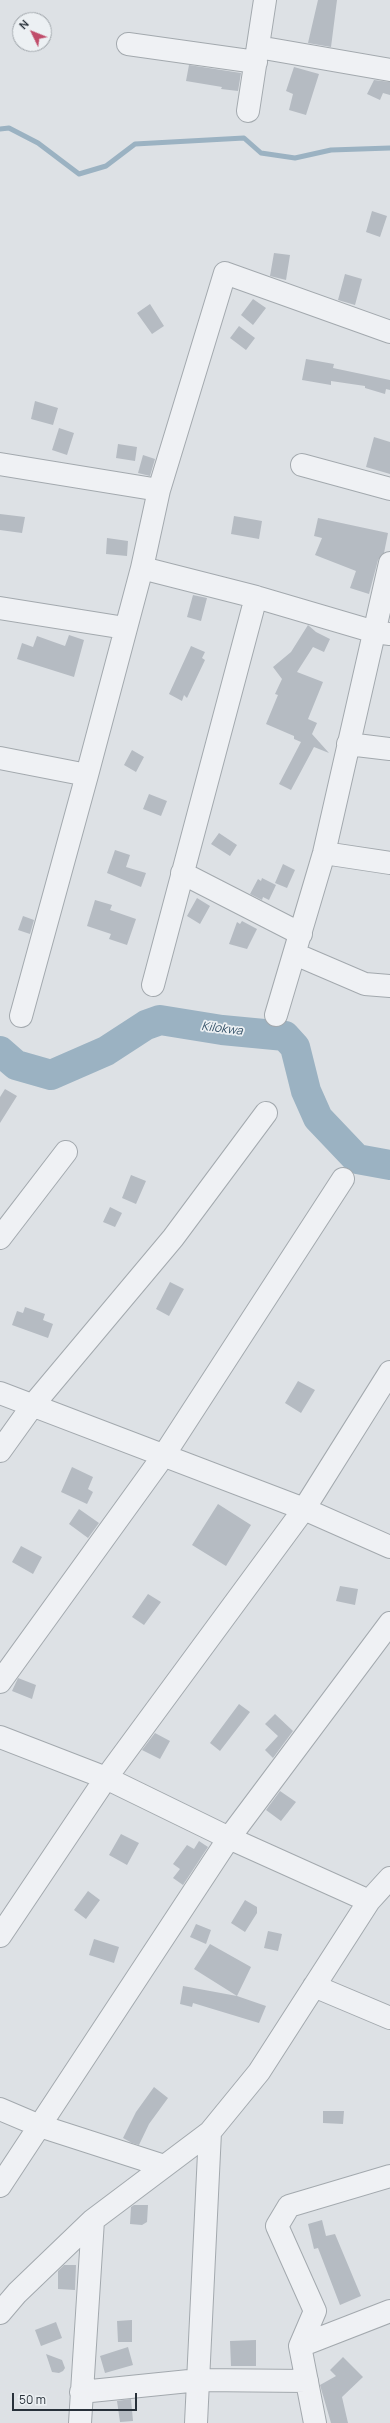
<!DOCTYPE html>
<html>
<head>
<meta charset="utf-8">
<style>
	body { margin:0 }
	#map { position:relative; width:390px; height:2423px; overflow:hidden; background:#dde1e5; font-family:Manrope,sans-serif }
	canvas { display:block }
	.north { position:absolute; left:12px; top:12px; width:40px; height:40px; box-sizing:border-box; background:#ecf0f3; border:1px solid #9ea4a9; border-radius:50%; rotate:313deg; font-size:11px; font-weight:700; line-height:16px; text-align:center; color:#28313a }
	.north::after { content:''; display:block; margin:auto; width:14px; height:18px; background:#c04c6a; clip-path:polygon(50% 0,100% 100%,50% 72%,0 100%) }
	.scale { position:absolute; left:12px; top:2393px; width:125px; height:18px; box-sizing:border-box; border:2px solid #28313a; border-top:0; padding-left:5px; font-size:12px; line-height:14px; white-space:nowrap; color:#28313a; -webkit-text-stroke:3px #ecf0f3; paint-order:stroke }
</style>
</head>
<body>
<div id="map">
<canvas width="390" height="2423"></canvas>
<div class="north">N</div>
<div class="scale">50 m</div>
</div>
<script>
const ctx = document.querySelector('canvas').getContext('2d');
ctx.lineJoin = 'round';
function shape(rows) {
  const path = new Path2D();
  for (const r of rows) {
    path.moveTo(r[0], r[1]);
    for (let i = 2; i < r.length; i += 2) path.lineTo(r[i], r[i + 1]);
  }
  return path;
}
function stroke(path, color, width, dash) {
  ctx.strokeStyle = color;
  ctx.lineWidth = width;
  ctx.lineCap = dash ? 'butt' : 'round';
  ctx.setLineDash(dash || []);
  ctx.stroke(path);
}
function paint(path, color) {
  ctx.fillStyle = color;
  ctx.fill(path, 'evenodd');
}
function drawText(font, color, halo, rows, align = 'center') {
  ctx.font = font + ' Manrope,sans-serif';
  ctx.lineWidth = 3.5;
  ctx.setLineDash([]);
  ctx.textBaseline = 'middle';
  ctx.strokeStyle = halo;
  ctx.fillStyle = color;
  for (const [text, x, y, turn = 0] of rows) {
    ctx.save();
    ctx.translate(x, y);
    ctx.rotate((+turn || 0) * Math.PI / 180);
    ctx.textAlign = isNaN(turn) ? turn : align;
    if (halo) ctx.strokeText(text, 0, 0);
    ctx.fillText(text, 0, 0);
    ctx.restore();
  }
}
stroke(shape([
	[0,129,9,128,38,143,79,174,106,166,135,144,244,138,261,153,295,158,331,150,390,148]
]), '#9bb2c2', 5);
stroke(shape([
	[0,1051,16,1065,51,1075,106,1051,146,1025,160,1020,222,1030,285,1036,295,1047,306,1091,318,1118,357,1159,390,1165]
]), '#9bb2c2', 30);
paint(shape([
	[318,0,337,0,331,47,308,43],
	[189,65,241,73,238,91,221,89,222,87,186,81],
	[294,67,319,74,306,115,289,110,293,94,286,91],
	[374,80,390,82,390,95,383,93,380,100,367,94],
	[372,211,387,216,380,237,366,232],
	[274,253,290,255,286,280,270,276],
	[345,274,362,279,355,305,338,300],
	[253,299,266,308,253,325,241,315],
	[150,304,164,326,152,334,137,313],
	[239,326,255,338,246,350,230,338],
	[306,359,334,364,333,368,390,380,390,390,386,389,385,394,365,388,365,386,331,381,331,385,302,380],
	[35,401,58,408,53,425,31,419],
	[59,428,74,433,67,455,52,450],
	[374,437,390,442,390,474,366,467],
	[118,444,137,447,135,461,116,458],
	[143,455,155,459,150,476,138,473],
	[0,514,25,517,22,533,0,530],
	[234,516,262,521,259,539,231,534],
	[318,518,388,533,384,553,378,560,369,594,350,588,356,571,315,555,322,538,314,536],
	[107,538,128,541,127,556,106,554],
	[193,595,207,598,201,621,187,617],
	[308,625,316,632,330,639,324,652,313,647,297,672,323,682,308,719,317,723,312,734,329,753,314,747,291,790,279,784,301,742,294,739,294,736,266,724,278,695,275,694,282,679,273,667,291,652],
	[69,635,84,640,74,677,17,659,22,643,33,647,37,636,65,646],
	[191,646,205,652,202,658,205,660,187,698,184,695,182,701,169,694],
	[132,750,144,757,136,772,124,765],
	[149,794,167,801,161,816,143,809],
	[219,833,237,845,230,856,211,844],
	[115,850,130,855,126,867,146,873,141,887,107,873],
	[283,864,295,870,287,888,275,883],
	[262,878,276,885,269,900,263,897,262,900,250,894,258,879,261,881],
	[197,898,210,906,200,924,187,916],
	[95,900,112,905,110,910,136,919,127,945,109,939,111,934,87,926],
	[23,916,34,920,30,934,18,930],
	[242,921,257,929,247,949,229,944,237,922,240,924],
	[5,1089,17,1096,0,1123,0,1097],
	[131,1175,146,1181,136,1204,122,1198],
	[110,1207,122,1213,115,1227,103,1222],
	[170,1282,184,1289,169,1316,156,1309],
	[25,1307,45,1314,43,1320,53,1324,48,1338,12,1325,17,1311,23,1313],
	[298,1381,315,1390,301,1413,285,1403],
	[72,1467,93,1477,88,1489,93,1492,87,1504,61,1492],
	[218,1504,251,1525,226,1566,192,1545],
	[79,1509,99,1523,88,1538,69,1524],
	[21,1546,42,1557,33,1574,12,1562],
	[340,1586,358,1589,355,1605,336,1601],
	[148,1594,161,1602,144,1625,132,1617],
	[18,1678,36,1685,32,1699,12,1691],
	[239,1704,250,1712,220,1751,210,1743],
	[275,1714,293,1731,273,1758,265,1750,278,1736,265,1724],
	[155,1733,170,1741,160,1759,142,1750],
	[280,1791,296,1802,281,1821,266,1810],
	[121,1834,139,1843,127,1865,109,1855],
	[199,1841,208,1847,183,1885,173,1878,180,1869,173,1864,187,1845,194,1849],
	[88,1891,100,1900,86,1919,74,1910],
	[245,1900,257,1907,257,1913,245,1932,231,1923],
	[196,1924,211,1930,206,1944,190,1937],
	[268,1931,282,1934,278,1951,264,1948],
	[94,1939,119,1947,114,1963,89,1955],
	[210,1944,251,1967,237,1996,266,2006,259,2023,193,2003,192,2007,180,2004,183,1986,237,1996,194,1969],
	[154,2087,168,2098,149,2124,139,2145,132,2143,123,2138,136,2112],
	[323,2111,344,2111,343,2124,323,2123],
	[134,2205,148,2205,147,2222,142,2225,130,2224,131,2207],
	[322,2220,326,2236,335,2234,361,2296,340,2305,318,2248,314,2249,308,2224],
	[64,2265,76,2265,75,2290,58,2289,58,2271],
	[132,2320,132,2342,118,2342,117,2321],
	[56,2322,62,2338,41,2346,35,2330],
	[256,2340,256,2366,231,2366,230,2341],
	[128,2347,133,2365,105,2373,100,2356],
	[46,2354,62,2360,65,2368,63,2371,59,2373,52,2372],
	[343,2357,363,2377,342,2397,348,2423,331,2423,320,2385,336,2376,330,2370],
	[131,2399,133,2421,120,2422,117,2401]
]), '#b5bbc2');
const minor = shape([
	[128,44,256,62],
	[258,47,390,70],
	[248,111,265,0],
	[0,464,159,490],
	[302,465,390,489],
	[142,568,256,597,375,632,390,634],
	[0,608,125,628],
	[348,744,390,749],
	[0,758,87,775],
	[324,853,390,863],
	[182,873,301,934],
	[295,954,365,984,390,986],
	[153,985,256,597],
	[276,1015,324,853,390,563],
	[21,1016,87,775,142,568,159,490,225,273,390,332],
	[0,1238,66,1152],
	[0,1393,304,1509,390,1547],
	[0,1451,33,1405,173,1238,266,1113],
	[0,1682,164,1455,343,1179],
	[0,1737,106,1778,229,1838,369,1901],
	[0,1936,106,1778,304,1509,390,1372],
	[314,1986,390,2018],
	[0,2109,40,2126,164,2166],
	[0,2186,229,1838,390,1623],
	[0,2313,17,2293,93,2220,210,2132,259,2072,369,1901,390,1878],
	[300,2346,315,2311,277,2226,289,2206,390,2176],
	[81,2392,199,2380,307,2381],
	[80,2423,93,2220],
	[196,2423,210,2132],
	[315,2423,300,2346,390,2311]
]);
stroke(minor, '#a3a9ae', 24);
stroke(minor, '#eff1f4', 22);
drawText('italic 12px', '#36536a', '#ecf0f3', [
	["Kilokwa",222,1029,7]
]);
</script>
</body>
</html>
